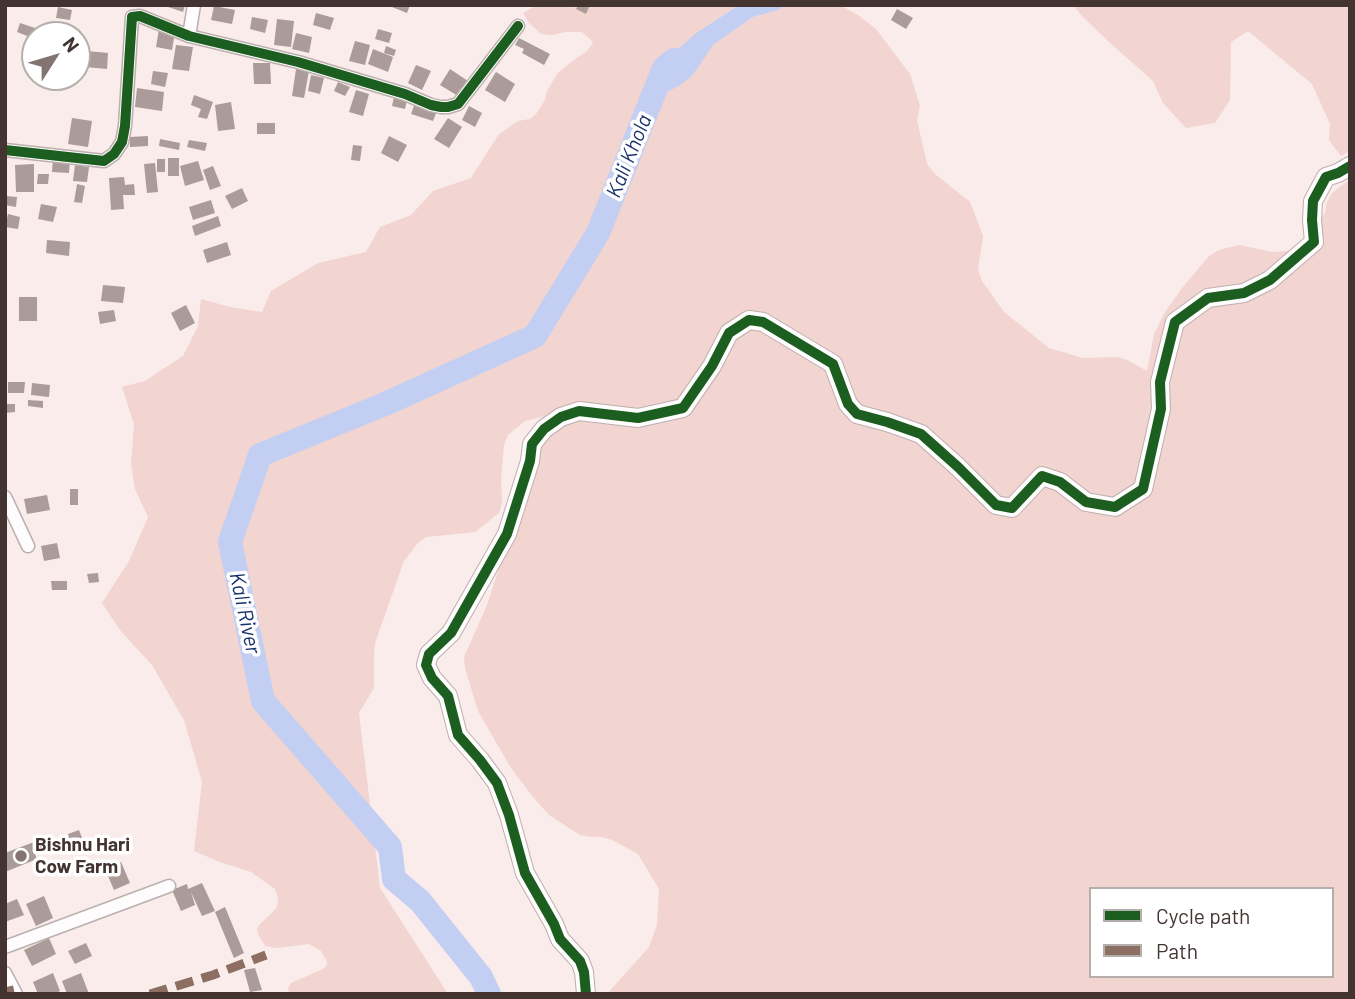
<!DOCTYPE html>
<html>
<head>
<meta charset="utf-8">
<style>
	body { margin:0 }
	#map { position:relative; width:1355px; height:999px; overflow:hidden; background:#f9ecea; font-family:Barlow,sans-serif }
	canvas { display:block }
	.frame { position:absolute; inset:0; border:7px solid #433432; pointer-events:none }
	.legend { position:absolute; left:1089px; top:887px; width:245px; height:91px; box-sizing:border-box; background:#fff; border:2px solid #b4aead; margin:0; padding:9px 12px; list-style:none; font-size:21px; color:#433432 }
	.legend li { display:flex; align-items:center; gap:14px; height:35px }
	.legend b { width:35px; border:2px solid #b4aead }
	.north { position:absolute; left:21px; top:21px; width:70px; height:70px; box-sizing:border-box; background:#fff; border:2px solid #b4aead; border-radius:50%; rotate:53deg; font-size:19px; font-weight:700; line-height:28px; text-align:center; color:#433432 }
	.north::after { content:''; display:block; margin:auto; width:24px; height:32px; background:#837472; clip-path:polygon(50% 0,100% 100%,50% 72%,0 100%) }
</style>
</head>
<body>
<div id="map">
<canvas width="1355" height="999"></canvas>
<div class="frame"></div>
<ul class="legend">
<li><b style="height:9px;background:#1b5e20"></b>Cycle path</li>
<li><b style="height:9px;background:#8d6e63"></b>Path</li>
</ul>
<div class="north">N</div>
</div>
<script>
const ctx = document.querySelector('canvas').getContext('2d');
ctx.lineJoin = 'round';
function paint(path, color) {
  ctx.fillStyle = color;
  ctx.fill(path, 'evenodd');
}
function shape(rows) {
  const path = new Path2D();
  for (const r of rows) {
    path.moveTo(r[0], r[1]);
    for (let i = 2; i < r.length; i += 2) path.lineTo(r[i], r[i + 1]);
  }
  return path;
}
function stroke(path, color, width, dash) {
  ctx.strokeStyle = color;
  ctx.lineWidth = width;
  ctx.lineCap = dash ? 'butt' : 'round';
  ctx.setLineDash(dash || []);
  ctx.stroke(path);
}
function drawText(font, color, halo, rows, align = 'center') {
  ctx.font = font + ' Barlow,sans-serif';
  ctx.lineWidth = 7;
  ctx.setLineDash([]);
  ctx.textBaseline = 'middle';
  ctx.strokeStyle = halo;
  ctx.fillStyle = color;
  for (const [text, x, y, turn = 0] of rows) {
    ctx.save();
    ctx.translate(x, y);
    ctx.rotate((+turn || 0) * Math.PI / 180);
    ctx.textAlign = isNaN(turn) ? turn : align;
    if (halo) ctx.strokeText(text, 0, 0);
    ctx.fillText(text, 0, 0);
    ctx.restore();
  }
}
paint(shape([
	[537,5,574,5,576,9,586,14,590,5,739,5,696,33,692,76,713,44,753,17,778,10,785,5,840,5,858,15,876,29,910,74,920,106,917,120,927,164,935,174,970,202,983,236,978,269,982,281,1004,312,1049,348,1083,358,1117,357,1127,360,1147,371,1154,334,1165,312,1183,287,1209,256,1219,250,1239,245,1273,252,1297,250,1325,213,1327,202,1332,193,1350,179,1350,994,607,994,649,947,657,925,659,889,638,854,612,840,602,837,591,837,580,835,549,815,533,797,511,768,478,711,465,668,464,657,487,605,507,543,530,455,553,426,547,416,525,421,508,435,504,445,501,480,502,502,499,513,475,532,426,537,417,544,404,561,375,643,374,655,374,688,359,713,380,888,448,994,290,994,288,989,291,983,323,969,327,965,327,962,321,951,309,944,277,948,265,946,258,934,257,929,260,924,270,915,277,907,278,898,275,889,251,872,220,862,194,851,202,782,184,720,152,665,120,630,102,603,129,561,148,517,135,489,131,464,134,424,122,387,145,381,183,356,198,326,201,299,230,307,262,312,271,291,318,263,366,252,380,227,411,215,433,191,471,178,499,134,518,121,530,119,536,114,545,100,547,91,557,74,575,59,586,52,593,43,591,40,582,32,566,32,552,35,541,34,529,23,523,13],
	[1091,889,1332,889,1332,976,1091,976],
	[1073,5,1350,5,1350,151,1341,156,1329,140,1330,124,1312,84,1248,31,1231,42,1230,100,1215,123,1186,128,1163,103,1153,81,1108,41,1082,16]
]), '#f2d4d0');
paint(shape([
	[739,5,785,5,778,10,753,17,714,44,692,76,679,86,665,93,649,83,656,69,696,33]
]), '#c2cff3');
stroke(shape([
	[489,994,481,977,420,901,394,879,390,847,263,701,230,542,260,455,385,404,535,336,598,233,664,68,674,60]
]), '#c2cff3', 24);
paint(shape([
	[162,5,185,5,183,12],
	[387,5,410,5,407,13],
	[578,5,590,5,586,14,576,9],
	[214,6,235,10,232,24,211,20],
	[58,7,72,10,70,20,56,18],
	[897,9,913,18,906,29,891,20],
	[316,13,334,18,330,30,313,25],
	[252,17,268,20,265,33,250,29],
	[277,19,294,21,291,47,274,45],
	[20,23,38,29,35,39,17,32],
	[159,29,175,32,172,50,156,47],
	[378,29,392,33,389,43,375,39],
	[296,33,312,37,309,53,292,49],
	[519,38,550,54,544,65,522,53,524,49,515,45],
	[355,41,370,45,365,65,349,61],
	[176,45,193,47,189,71,172,69],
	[386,46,396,50,394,56,384,53],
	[373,49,393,57,388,72,368,64],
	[87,51,108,53,107,69,85,67],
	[253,63,270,63,271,84,254,84],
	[416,65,431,71,422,90,408,83],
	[296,69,309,71,304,98,292,96],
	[450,69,468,81,458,96,440,85],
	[153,71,168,73,165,87,151,84],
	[496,72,515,84,505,102,485,90],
	[311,75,324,78,320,94,308,91],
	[338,82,350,87,345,96,334,91],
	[137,88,164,92,162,111,135,107],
	[356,90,369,94,363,116,349,112],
	[194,95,213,102,207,119,198,117,201,109,191,105],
	[394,97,407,100,405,109,392,106],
	[231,102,235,129,218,131,215,105],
	[415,103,437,111,433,121,411,114],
	[469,106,482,113,475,127,462,120],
	[72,118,92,121,88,147,68,144],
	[448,118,462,127,449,148,434,139],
	[257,123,275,123,275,134,257,134],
	[148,136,148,146,130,147,130,137],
	[389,136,407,145,398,162,381,153],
	[160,139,180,143,179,150,159,146],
	[189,140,207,143,205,151,187,147],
	[353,145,362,146,360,161,351,160],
	[53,158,70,159,69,173,52,172],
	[168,158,179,158,179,176,168,176],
	[157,159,165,159,165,172,157,172],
	[198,161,204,180,185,186,180,166],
	[155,163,158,192,147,193,144,164],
	[34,164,34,192,16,192,15,165],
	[75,165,89,167,87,182,73,181],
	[213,166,221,186,210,190,203,170],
	[38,174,49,174,48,184,37,184],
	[124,177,125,185,134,184,135,195,123,195,124,209,111,210,109,178],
	[77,184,85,186,82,203,74,202],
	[242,188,248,201,232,209,225,196],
	[6,196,17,197,16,207,5,205],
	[211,200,215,213,193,220,189,207],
	[41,204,57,207,53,222,38,219],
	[8,214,20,217,18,229,5,227],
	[218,216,221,226,195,236,192,226],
	[47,240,70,242,69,256,46,253],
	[227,242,231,255,207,263,203,250],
	[103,285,125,287,123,303,101,301],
	[19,297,37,297,37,321,19,321],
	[186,305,195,323,180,331,171,313],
	[114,310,116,321,100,324,98,312],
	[8,382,25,382,24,393,8,393],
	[32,383,50,385,49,397,31,395],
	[28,400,43,401,43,408,28,406],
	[5,404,15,404,15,412,5,413],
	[70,489,78,489,78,505,70,505],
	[47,495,50,510,27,514,24,499],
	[57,543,60,558,44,561,41,546],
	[98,573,99,582,89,583,87,574],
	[51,581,67,581,67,590,52,590],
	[79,830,86,848,72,852,68,834],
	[42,839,46,849,35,854,37,859,5,872,5,853],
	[121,862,130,883,114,890,105,869],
	[202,883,215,911,202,916,191,892,195,905,181,911,172,890,187,884,188,889],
	[44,896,53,918,36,926,26,904],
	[17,899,24,915,5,922,5,904],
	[225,907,244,953,234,958,215,912],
	[49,938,56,954,32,966,24,950],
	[86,943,92,956,75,964,68,951],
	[255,968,262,990,250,992,244,970],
	[53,973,60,991,54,994,38,994,33,982],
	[81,973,89,994,67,994,62,981]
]), '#ab9b99');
const street = shape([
	[189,36,194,5],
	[5,150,104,161,114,154,122,142,125,126,132,17,140,16,189,36,298,62,405,94,431,105,441,107,448,107,458,104,518,26],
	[5,497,28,546],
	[5,947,169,886],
	[5,973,16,994]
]);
const secondary = shape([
	[586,994,584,972,580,961,560,939,554,924,525,873,509,815,497,783,480,760,458,735,448,696,432,678,426,665,429,654,451,633,507,534,530,461,532,444,544,429,561,417,579,411,638,418,683,408,712,366,729,333,749,320,763,322,833,364,848,404,857,414,887,422,921,434,958,467,996,505,1012,508,1042,476,1060,482,1086,502,1115,507,1143,489,1161,409,1160,382,1175,322,1208,298,1244,293,1270,280,1314,242,1312,220,1313,201,1326,177,1338,173,1350,166]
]);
stroke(street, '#bcb0ae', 15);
stroke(secondary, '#bcb0ae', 20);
stroke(street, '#fefcfc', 12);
stroke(secondary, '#fefcfc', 18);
stroke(shape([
	[5,992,14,990],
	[150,994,213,975,266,955]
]), '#8d6e63', 9, [18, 9]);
stroke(shape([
	[5,150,104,161,114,154,122,142,125,126,132,17,140,16,189,36,298,62,405,94,431,105,441,107,448,107,458,104,518,26],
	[586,994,584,972,580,961,560,939,554,924,525,873,509,815,497,783,480,760,458,735,448,696,432,678,426,665,429,654,451,633,507,534,530,461,532,444,544,429,561,417,579,411,638,418,683,408,712,366,729,333,749,320,763,322,833,364,848,404,857,414,887,422,921,434,958,467,996,505,1012,508,1042,476,1060,482,1086,502,1115,507,1143,489,1161,409,1160,382,1175,322,1208,298,1244,293,1270,280,1314,242,1312,220,1313,201,1326,177,1338,173,1350,166]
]), '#1b5e20', 10);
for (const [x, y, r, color] of [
	[21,856,7,"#837472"]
]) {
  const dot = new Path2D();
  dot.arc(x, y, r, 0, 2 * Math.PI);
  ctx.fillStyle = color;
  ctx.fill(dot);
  stroke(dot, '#fff', 2.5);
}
drawText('bold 19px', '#433432', '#fff', [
	["Bishnu Hari",35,845],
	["Cow Farm",35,867]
], 'left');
drawText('italic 21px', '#19316d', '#fff', [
	["Kali Khola",629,156,-68],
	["Kali River",245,613,78]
]);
</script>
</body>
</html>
